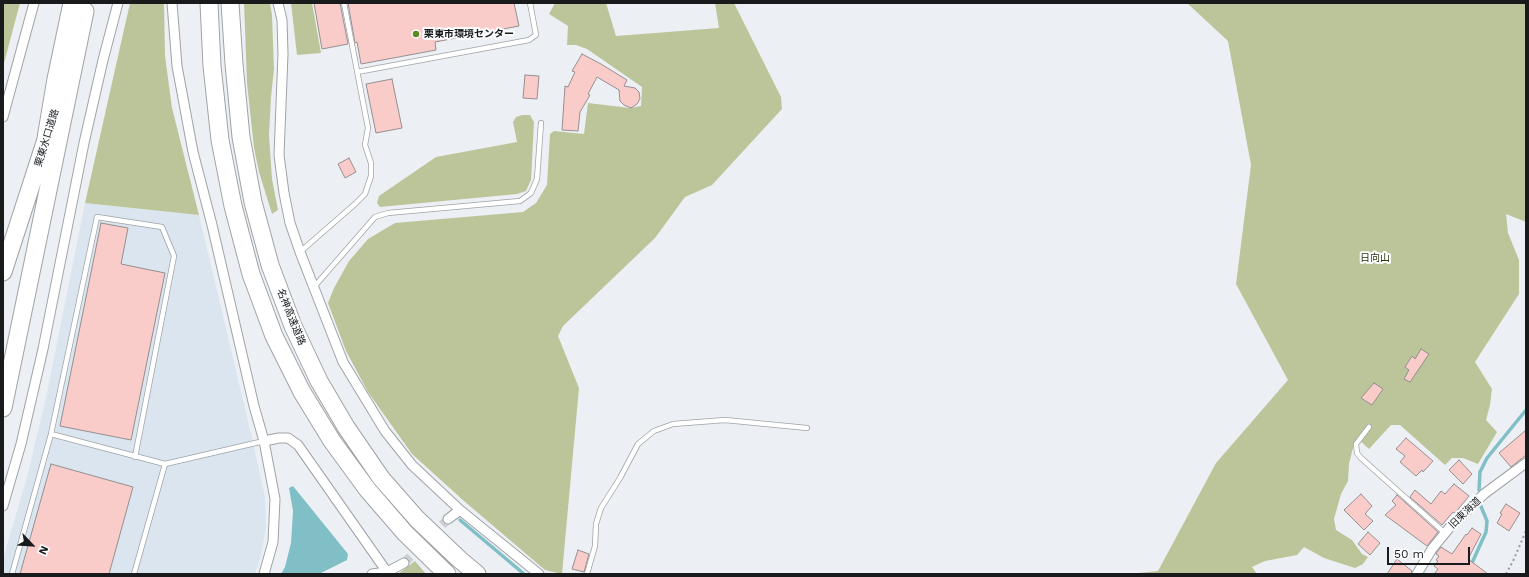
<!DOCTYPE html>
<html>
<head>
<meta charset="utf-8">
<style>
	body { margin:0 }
	#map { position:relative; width:1529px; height:577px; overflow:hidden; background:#ecf0f4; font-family:"Work Sans",sans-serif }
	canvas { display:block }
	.frame { position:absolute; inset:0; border:4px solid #191a1c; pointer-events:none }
	.north { position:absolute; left:12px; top:525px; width:40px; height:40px; -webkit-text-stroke:3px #fbfdfe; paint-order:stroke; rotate:115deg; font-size:11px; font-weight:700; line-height:16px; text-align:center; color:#191a1c }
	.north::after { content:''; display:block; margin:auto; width:14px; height:18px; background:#191a1c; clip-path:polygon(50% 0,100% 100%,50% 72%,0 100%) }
	.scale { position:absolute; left:1387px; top:547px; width:83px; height:18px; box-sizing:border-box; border:2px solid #191a1c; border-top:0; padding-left:5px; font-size:12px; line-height:14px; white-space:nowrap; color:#191a1c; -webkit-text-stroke:3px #fbfdfe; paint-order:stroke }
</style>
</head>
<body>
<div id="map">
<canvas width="1529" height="577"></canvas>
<div class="frame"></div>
<div class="north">N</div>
<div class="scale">50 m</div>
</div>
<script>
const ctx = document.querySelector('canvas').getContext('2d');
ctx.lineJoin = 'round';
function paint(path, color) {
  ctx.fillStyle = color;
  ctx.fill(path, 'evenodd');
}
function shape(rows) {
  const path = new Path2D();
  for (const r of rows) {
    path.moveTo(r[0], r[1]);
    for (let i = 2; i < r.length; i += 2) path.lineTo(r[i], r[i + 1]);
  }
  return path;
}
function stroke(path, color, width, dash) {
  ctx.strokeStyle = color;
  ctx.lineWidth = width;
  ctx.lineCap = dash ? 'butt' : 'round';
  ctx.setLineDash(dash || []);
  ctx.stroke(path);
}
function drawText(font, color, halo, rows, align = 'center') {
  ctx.font = font + ' "Work Sans","Noto Sans JP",sans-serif';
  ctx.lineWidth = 4;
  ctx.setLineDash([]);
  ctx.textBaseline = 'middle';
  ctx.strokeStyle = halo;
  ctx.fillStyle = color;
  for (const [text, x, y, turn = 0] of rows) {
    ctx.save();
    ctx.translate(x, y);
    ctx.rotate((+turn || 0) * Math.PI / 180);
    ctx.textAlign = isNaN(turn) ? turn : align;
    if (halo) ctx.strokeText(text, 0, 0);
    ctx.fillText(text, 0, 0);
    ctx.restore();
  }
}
paint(shape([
	[85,203,199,215,252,438,265,497,266,527,261,556,255,574,3,574,3,559,27,477,46,398]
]), '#dbe5ef');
paint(shape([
	[3,3,20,3,3,67],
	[130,3,164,3,165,56,172,108,199,215,85,203],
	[244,3,270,3,272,15,274,69,271,97,269,135,272,179,278,210,272,214,259,172,254,148,247,83],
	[291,3,312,3,321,53,297,55],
	[555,3,606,3,616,36,719,28,715,3,734,3,781,97,782,109,712,185,685,197,655,238,563,326,558,336,579,388,562,574,545,570,464,501,412,454,368,392,346,351,328,303,334,288,349,261,368,239,395,223,523,212,536,203,547,185,550,134,554,131,584,134,588,103,630,108,641,106,642,87,587,49,576,45,567,45,568,26,549,14],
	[1187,3,1526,3,1526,222,1506,214,1508,233,1519,260,1519,294,1475,362,1492,389,1490,405,1486,420,1497,432,1478,464,1463,458,1452,458,1445,465,1400,425,1391,425,1369,449,1357,438,1353,448,1349,464,1348,481,1341,494,1334,519,1336,530,1352,540,1362,554,1368,557,1363,564,1355,568,1324,558,1304,547,1297,555,1265,561,1252,567,1257,574,1129,574,1158,571,1216,463,1288,380,1236,284,1251,165,1228,41],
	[522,115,530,115,534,122,531,180,526,191,517,194,380,207,377,203,379,196,436,157,517,142,513,122,516,117],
	[415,561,426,574,398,574]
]), '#bcc59a');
paint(shape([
	[293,486,348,554,347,560,319,574,281,574,285,567,291,543,293,511,289,488]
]), '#81bfc7');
stroke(shape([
	[1479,490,1480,472,1487,458,1526,410],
	[460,520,524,574],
	[1467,574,1486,532,1487,521,1480,504]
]), '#81bfc7', 3.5);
const building = shape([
	[314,3,340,3,348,44,322,49,314,3],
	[348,3,514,3,519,26,435,42,436,50,361,64,357,42,355,43,348,3],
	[582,54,601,64,627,80,624,86,635,88,639,92,640,99,637,104,631,108,624,105,620,101,619,90,597,77,588,94,590,95,580,112,578,131,562,130,565,86,568,87,575,72,572,71,582,54],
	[525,75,539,76,537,99,523,98,525,75],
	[392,79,402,128,376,133,366,84,392,79],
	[349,158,356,172,345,178,338,164,349,158],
	[101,223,128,228,121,264,165,273,131,440,60,426,101,223],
	[1421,349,1429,354,1410,382,1404,379,1409,370,1405,367,1412,356,1415,359,1421,349],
	[1374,383,1383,389,1372,405,1361,398,1374,383],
	[1526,430,1526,455,1511,467,1499,453,1526,430],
	[1406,438,1433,461,1423,472,1422,470,1416,476,1400,462,1405,456,1396,449,1406,438],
	[1459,460,1472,474,1463,484,1449,470,1459,460],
	[51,464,133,487,109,574,20,574,51,464],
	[1454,484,1469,496,1455,513,1453,512,1442,525,1410,497,1415,490,1431,504,1441,491,1445,494,1454,484],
	[1361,494,1372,506,1365,514,1373,521,1364,530,1344,510,1361,494],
	[1397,495,1438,532,1427,546,1385,515,1396,505,1392,501,1397,495],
	[1506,504,1520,513,1509,531,1497,523,1502,514,1500,513,1506,504],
	[1472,528,1481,534,1468,559,1488,574,1434,574,1438,569,1434,566,1438,561,1436,560,1439,556,1436,554,1437,552,1441,547,1452,554,1466,534,1467,535,1472,528],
	[1368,532,1380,543,1370,555,1358,544,1368,532],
	[578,550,589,554,584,572,572,569,578,550],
	[1397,559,1412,571,1411,574,1387,574,1397,559]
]);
paint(building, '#f9ccca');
stroke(building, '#958f8f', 1);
stroke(shape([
	[404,563,448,519]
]), '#ccd0d4', 9, [9, 4.5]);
const lane = shape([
	[357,72,529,40,536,35,530,3],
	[300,252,355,204,365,194,371,176,371,163,365,145,368,128,344,3],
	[314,287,375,217,388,213,520,201,531,193,537,179,541,123],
	[1369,427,1356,444,1357,453,1361,458,1445,533],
	[51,434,165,464,264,441],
	[12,574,51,434,97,217,162,227,174,256,135,457],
	[134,574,165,464],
	[587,574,595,546,596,524,601,508,620,478,638,444,654,431,673,424,725,420,807,428]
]);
const street = shape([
	[172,3,177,66,193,152,212,225,254,406,264,441,275,499,273,542,264,574],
	[278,3,282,20,283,54,279,155,284,193,290,223,300,252,343,362,385,431,412,465,460,510,539,574],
	[3,117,34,3],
	[264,441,279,438,288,438,298,445,387,572,404,563],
	[3,506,21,444,43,349,84,143,103,60,118,3],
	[448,519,460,510],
	[372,574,387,572],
	[1417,574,1432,549,1450,527,1484,494,1526,463]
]);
const highway = shape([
	[209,3,212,66,220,140,233,206,251,274,274,336,302,392,332,441,367,489,405,533,447,574],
	[230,3,234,64,241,137,253,202,270,265,293,326,319,381,346,427,381,478,417,519,459,559,477,574],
	[46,138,56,79,72,3],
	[3,272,50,127],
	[3,408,85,11]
]);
stroke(lane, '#9fa3a6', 6);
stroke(street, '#9fa3a6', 11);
stroke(highway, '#9fa3a6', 19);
stroke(shape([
	[1506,574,1513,561,1526,531]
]), '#979a9d', 2, [2, 3]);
stroke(lane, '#fff', 4.5);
stroke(street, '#fff', 9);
stroke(highway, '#fff', 17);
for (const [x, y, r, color] of [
	[416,34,4,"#5a8c23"]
]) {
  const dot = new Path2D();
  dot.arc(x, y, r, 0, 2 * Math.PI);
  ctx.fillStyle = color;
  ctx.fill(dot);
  stroke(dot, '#fbfdfe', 1.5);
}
drawText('bold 10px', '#191a1c', '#fbfdfe', [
	["栗東市環境センター",424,34]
], 'left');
drawText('10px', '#191a1c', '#fbfdfe', [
	["栗東水口道路",47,138,-73],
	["名神高速道路",291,317,68],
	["旧東海道",1465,513,-44]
]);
drawText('10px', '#2c320d', '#fbfdfe', [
	["日向山",1375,258]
]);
</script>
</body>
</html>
